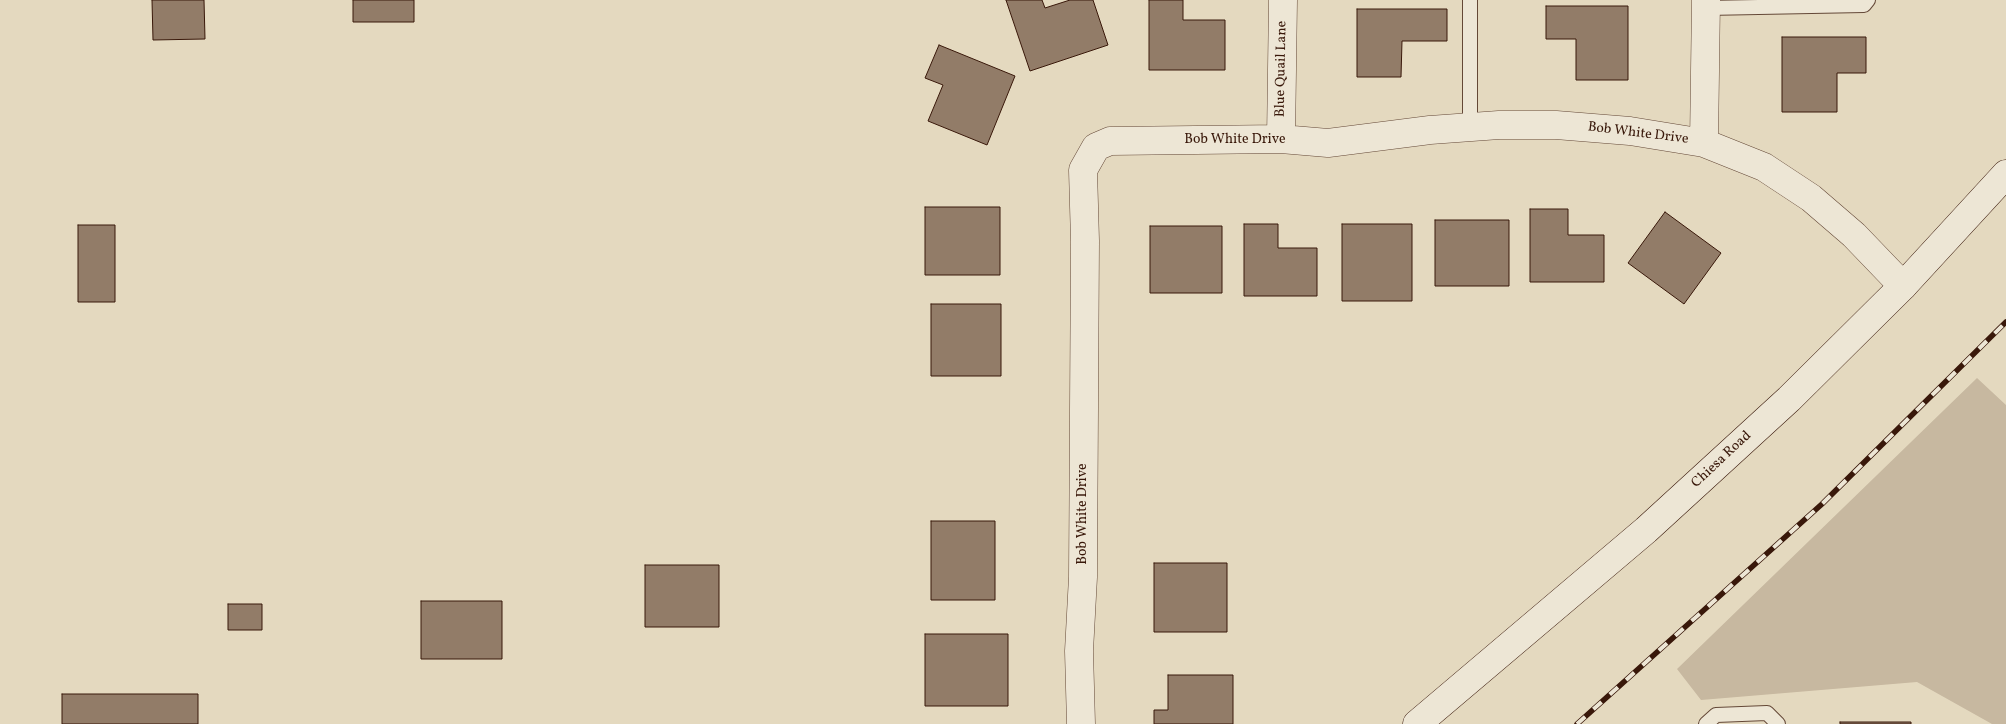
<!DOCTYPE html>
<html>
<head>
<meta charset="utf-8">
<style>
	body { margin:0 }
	canvas { display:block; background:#e4d9bf }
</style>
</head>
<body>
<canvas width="2006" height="724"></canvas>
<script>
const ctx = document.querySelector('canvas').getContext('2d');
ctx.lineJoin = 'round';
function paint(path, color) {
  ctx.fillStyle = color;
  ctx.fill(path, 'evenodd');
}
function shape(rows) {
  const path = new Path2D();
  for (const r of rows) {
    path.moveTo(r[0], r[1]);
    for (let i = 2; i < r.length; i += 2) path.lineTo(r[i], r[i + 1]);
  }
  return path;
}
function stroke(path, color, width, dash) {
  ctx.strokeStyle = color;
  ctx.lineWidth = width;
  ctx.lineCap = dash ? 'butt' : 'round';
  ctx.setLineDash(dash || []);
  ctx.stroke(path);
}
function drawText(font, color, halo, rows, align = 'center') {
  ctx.font = font + ' Vollkorn,serif';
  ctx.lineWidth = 5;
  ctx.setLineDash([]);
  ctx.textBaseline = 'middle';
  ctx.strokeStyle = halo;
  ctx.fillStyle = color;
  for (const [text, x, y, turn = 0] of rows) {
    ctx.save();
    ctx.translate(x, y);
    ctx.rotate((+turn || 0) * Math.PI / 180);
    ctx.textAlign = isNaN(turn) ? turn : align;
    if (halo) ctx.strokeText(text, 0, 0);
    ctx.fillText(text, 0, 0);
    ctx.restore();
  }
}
paint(shape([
	[1977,378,2006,405,2006,724,1992,724,1917,682,1701,700,1677,669]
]), '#c7b8a0');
const building = shape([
	[152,0,204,0,205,39,153,40,152,0],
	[353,0,414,0,414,22,353,22,353,0],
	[1006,0,1042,0,1045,8,1070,0,1093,0,1108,45,1030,71,1006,0],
	[1149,0,1183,0,1183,20,1225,20,1225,70,1149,70,1149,0],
	[1546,6,1628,6,1628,80,1576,80,1576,39,1546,39,1546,6],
	[1357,9,1447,9,1447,41,1402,41,1401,77,1357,77,1357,9],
	[1782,37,1866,37,1866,73,1837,73,1837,112,1782,112,1782,37],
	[939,45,1015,76,987,145,928,121,943,85,925,78,939,45],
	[925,207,1000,207,1000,275,925,275,925,207],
	[1530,209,1568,209,1568,235,1604,235,1604,282,1530,282,1530,209],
	[1665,212,1721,253,1684,304,1628,263,1665,212],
	[1435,220,1509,220,1509,286,1435,286,1435,220],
	[1244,224,1278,224,1278,248,1317,248,1317,296,1244,296,1244,224],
	[1342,224,1412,224,1412,301,1342,301,1342,224],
	[78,225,115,225,115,302,78,302,78,225],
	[1150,226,1222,226,1222,293,1150,293,1150,226],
	[931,304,1001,304,1001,376,931,376,931,304],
	[931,521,995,521,995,600,931,600,931,521],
	[1154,563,1227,563,1227,632,1154,632,1154,563],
	[645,565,719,565,719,627,645,627,645,565],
	[421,601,502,601,502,659,421,659,421,601],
	[228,604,262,604,262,630,228,630,228,604],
	[925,634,1008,634,1008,706,925,706,925,634],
	[1168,675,1233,675,1233,724,1154,724,1154,710,1168,710,1168,675],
	[62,694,198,694,198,724,62,724,62,694],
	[1840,722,1911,722,1911,724,1840,724,1840,722]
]);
paint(building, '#927c68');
stroke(building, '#39180a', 1);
const lane = shape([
	[1706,8,1864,5,1868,0],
	[1470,127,1470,0],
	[1706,724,1716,715,1767,713,1778,724]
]);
const street = shape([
	[1281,139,1283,0],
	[1704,143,1706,0],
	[1081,724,1079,651,1083,577,1085,241,1083,170,1096,147,1110,141,1281,139,1328,143,1430,130,1499,125,1556,125,1630,131,1704,143,1764,167,1811,198,1854,235,1903,286]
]);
const secondary = shape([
	[1417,724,1646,530,1789,399,1903,286,2006,174]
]);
stroke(lane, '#644837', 16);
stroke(street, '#644837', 29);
stroke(secondary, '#39180a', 29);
stroke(lane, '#ede6d5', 14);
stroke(street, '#ede6d5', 28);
stroke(secondary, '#ede6d5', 28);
const rail = shape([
	[1577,724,1822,504,2006,322]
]);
stroke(rail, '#39180a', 5.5);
stroke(rail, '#ede6d5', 4, [11]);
drawText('14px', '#39180a', '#ede6d5', [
	["Blue Quail Lane",1282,69,-89],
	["Bob White Drive",1638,134,7],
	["Bob White Drive",1235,140],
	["Chiesa Road",1722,460,-43],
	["Bob White Drive",1083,514,-90]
]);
</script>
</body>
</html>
